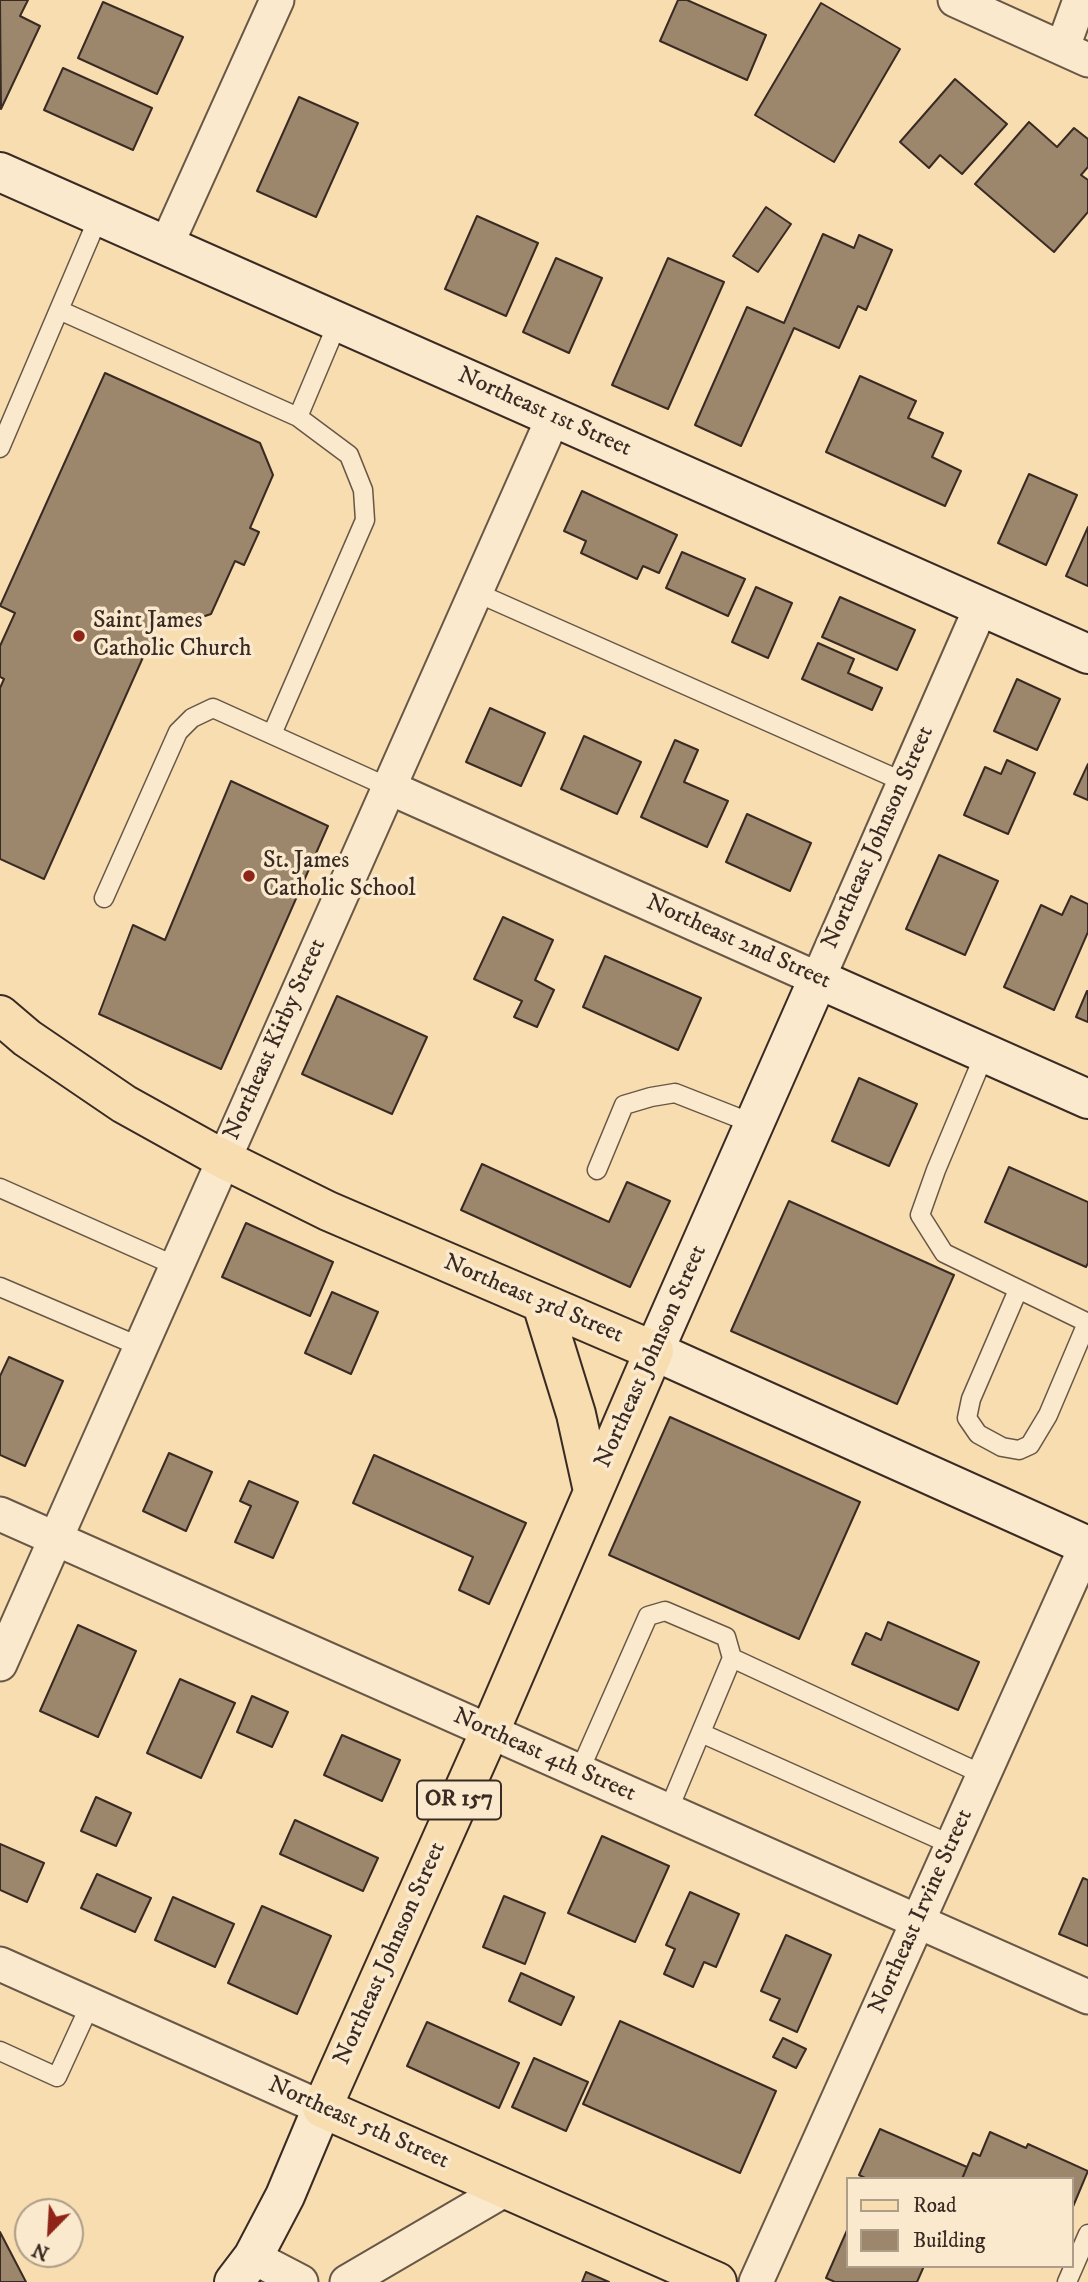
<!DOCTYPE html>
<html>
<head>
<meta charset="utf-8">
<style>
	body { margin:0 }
	#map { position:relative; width:1088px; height:2282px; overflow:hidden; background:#f7ddb0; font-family:"IM FELL DW Pica",serif }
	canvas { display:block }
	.legend { position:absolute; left:846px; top:2177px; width:228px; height:91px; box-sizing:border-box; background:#fae9cc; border:2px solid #ad9d89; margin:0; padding:9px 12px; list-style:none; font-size:21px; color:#392a24 }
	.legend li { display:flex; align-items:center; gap:14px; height:35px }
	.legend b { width:35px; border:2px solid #ad9d89 }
	.north { position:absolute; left:14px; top:2198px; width:70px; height:70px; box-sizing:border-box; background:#fae9cc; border:2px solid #ad9d89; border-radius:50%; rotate:204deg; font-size:19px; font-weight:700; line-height:28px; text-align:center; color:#392a24 }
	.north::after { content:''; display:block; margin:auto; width:24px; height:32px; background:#8f2418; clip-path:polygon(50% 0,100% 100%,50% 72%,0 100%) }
</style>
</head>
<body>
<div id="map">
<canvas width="1088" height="2282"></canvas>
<ul class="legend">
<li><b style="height:9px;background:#f7ddb0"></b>Road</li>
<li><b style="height:19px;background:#9c876d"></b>Building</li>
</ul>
<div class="north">N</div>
</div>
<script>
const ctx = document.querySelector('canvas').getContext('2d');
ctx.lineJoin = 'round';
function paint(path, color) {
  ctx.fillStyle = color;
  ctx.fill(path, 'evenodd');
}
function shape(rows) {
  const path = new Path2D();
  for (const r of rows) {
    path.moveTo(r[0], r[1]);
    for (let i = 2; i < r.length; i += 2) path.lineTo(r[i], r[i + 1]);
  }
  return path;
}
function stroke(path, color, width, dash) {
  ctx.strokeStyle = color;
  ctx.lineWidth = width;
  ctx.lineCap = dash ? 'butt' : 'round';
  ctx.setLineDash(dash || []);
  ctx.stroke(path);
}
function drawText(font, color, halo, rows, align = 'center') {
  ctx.font = font + ' "IM FELL DW Pica",serif';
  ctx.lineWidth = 7;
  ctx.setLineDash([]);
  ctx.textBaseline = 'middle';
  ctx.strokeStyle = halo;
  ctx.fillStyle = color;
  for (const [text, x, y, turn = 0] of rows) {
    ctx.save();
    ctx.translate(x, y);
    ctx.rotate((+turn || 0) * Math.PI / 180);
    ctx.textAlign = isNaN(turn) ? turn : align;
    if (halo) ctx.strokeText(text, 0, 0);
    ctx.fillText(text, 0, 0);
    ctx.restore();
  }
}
const building = shape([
	[0,0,28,0,20,16,40,26,1,109,0,0],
	[678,0,687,0,766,35,747,80,660,41,678,0],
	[103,2,183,37,157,94,78,58,103,2],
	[821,3,900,49,834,162,755,115,821,3],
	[63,68,152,108,133,150,44,110,63,68],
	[955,79,1007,124,962,174,940,155,929,168,900,142,955,79],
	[299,97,358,123,316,217,257,191,299,97],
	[1029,122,1057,147,1074,128,1088,139,1088,167,1081,175,1088,180,1088,212,1054,252,975,184,1029,122],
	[766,207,791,224,758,272,733,256,766,207],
	[477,216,538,243,506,316,445,289,477,216],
	[823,234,854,248,859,235,892,250,866,310,858,306,839,348,794,328,741,446,695,425,747,307,784,323,823,234],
	[556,258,602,278,569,353,523,332,556,258],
	[668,258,724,282,668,409,612,385,668,258],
	[105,373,260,443,273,475,250,528,259,532,244,565,235,561,211,614,178,625,161,617,44,879,0,859,0,688,4,679,0,677,0,646,15,613,0,606,105,373],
	[860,376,916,401,908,418,943,433,932,457,961,471,945,506,826,452,860,376],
	[1029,474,1077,495,1046,565,998,543,1029,474],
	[582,491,677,535,659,573,643,566,637,579,581,553,586,541,564,531,582,491],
	[1088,527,1088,586,1066,576,1088,527],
	[682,552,745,579,728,616,666,588,682,552],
	[756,587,792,603,768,658,732,642,756,587],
	[840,597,915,630,897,670,822,637,840,597],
	[818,643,854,659,848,673,882,688,872,710,802,679,818,643],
	[1017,679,1060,699,1037,750,994,731,1017,679],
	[490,708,545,733,521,786,466,762,490,708],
	[584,736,641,762,617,814,561,789,584,736],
	[675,740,698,750,684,782,728,801,707,847,641,817,675,740],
	[1007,760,1035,773,1008,834,964,815,985,767,1001,774,1007,760],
	[1088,764,1088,800,1074,794,1088,764],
	[231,781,328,826,221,1069,99,1014,133,925,165,940,231,781],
	[747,814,811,843,790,891,726,862,747,814],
	[939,855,998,881,965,955,906,929,939,855],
	[1071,896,1088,904,1088,932,1054,1010,1004,987,1041,905,1062,915,1071,896],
	[503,917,553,940,535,980,554,990,537,1027,514,1017,522,1001,474,979,503,917],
	[605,956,701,998,678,1050,583,1007,605,956],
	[1087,991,1088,991,1088,1022,1076,1017,1087,991],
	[337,996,427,1037,392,1114,302,1074,337,996],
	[859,1078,917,1104,889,1166,832,1141,859,1078],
	[482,1164,609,1222,627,1182,670,1201,630,1287,461,1210,482,1164],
	[1009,1167,1088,1202,1088,1263,1086,1267,985,1222,1009,1167],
	[789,1201,954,1275,897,1404,731,1331,789,1201],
	[246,1223,333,1262,310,1316,222,1277,246,1223],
	[332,1292,378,1312,351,1374,305,1353,332,1292],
	[9,1357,63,1381,25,1466,0,1455,0,1376,9,1357],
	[670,1417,860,1502,799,1639,609,1555,670,1417],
	[169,1453,212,1472,186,1531,143,1511,169,1453],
	[374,1455,526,1523,489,1604,459,1590,473,1557,353,1503,374,1455],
	[249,1481,298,1502,273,1558,235,1542,251,1506,240,1501,249,1481],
	[888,1622,979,1662,958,1710,852,1664,866,1633,881,1640,888,1622],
	[78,1625,136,1651,98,1737,40,1711,78,1625],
	[180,1679,235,1703,201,1778,147,1753,180,1679],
	[252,1696,288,1712,272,1747,237,1732,252,1696],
	[342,1735,400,1760,382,1801,324,1775,342,1735],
	[96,1797,131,1813,116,1846,81,1831,96,1797],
	[295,1820,378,1858,363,1891,280,1854,295,1820],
	[602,1836,669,1866,635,1942,568,1913,602,1836],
	[0,1844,44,1863,27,1902,0,1890,0,1844],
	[97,1874,151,1898,135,1932,81,1908,97,1874],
	[1083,1878,1088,1880,1088,1946,1059,1934,1083,1878],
	[690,1892,739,1914,716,1967,704,1962,693,1987,664,1974,675,1949,666,1945,690,1892],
	[504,1896,545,1913,525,1964,483,1947,504,1896],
	[173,1897,234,1924,215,1967,155,1940,173,1897],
	[262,1906,331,1936,297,2014,228,1983,262,1906],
	[786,1935,831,1955,797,2032,770,2020,780,1999,761,1991,786,1935],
	[521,1973,574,1997,561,2025,509,2001,521,1973],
	[620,2021,776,2091,740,2173,583,2104,620,2021],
	[427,2022,519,2063,499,2108,407,2066,427,2022],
	[783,2038,806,2049,796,2068,773,2057,783,2038],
	[534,2058,588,2082,566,2131,512,2107,534,2058],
	[880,2129,967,2167,962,2179,867,2179,859,2175,880,2129],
	[990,2132,1026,2148,1028,2144,1088,2171,1072,2209,1072,2179,962,2179,973,2153,980,2156,990,2132],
	[848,2228,848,2266,924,2266,917,2282,835,2282,826,2278,848,2228],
	[0,2232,26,2282,0,2282,0,2232],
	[586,2272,609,2282,582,2282,586,2272]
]);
paint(building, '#9c876d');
stroke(building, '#392a24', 2);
const lane = shape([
	[59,310,298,417,338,322],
	[0,448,99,216],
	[475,592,904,782],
	[272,734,365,520,363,490,349,455,298,417],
	[104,898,178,732,192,718,213,708,388,787],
	[985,1053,936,1170,920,1215,944,1253,1088,1323],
	[597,1170,624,1105,651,1097,675,1093,754,1124],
	[0,1188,176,1266],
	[0,1287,141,1347],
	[1018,1290,971,1399,967,1418,978,1434,1002,1447,1019,1450,1030,1445,1048,1415,1087,1323],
	[732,1658,984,1775],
	[701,1733,952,1845],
	[579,1772,648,1616,665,1611,726,1637,732,1658,668,1811],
	[0,2051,57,2077,90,2005],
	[1067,2282,1088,2234]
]);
const street = shape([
	[955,0,1088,60],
	[1063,47,1080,0],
	[166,246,277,0],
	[388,787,818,979,981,607],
	[0,1514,1088,1997],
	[0,1664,553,418],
	[0,1964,322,2108],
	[253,2257,301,2282],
	[347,2282,506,2189],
	[756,2282,1088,1542]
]);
const secondary = shape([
	[0,172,1088,654],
	[1088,1099,818,979,654,1351,1088,1546],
	[234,2282,253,2257,285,2196,322,2108]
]);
const primary = shape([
	[0,1015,27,1038,124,1104,223,1159,328,1211,654,1351,490,1731,322,2108,717,2282],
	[542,1304,576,1414,593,1491]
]);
stroke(lane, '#685747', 21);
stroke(street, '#685747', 37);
stroke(secondary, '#392a24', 42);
stroke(primary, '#392a24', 42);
stroke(lane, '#fae9cc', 18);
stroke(street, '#fae9cc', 33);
stroke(secondary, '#fae9cc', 38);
stroke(primary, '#f7ddb0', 38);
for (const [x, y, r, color] of [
	[79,636,7,"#8f2418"],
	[249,876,7,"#8f2418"]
]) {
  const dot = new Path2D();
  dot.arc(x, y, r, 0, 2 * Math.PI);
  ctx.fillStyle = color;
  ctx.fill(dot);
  stroke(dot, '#fae9cc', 2.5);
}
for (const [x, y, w] of [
	[459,1800,84]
]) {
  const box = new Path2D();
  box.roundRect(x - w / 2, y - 19.5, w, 39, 5);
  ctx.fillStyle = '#fae9cc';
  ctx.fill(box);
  stroke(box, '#392a24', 2);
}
drawText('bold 23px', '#392a24', null, [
	["OR 157",459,1800]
]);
drawText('24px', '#392a24', '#fae9cc', [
	["Northeast 1st Street",544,413,24],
	["Northeast Johnson Street",879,838,-66],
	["Northeast 2nd Street",738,943,24],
	["Northeast Kirby Street",276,1040,-66],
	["Northeast 3rd Street",533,1300,23],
	["Northeast Johnson Street",652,1357,-66],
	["Northeast 4th Street",544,1756,24],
	["Northeast Irvine Street",922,1912,-66],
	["Northeast Johnson Street",391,1954,-66],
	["Northeast 5th Street",358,2124,24]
]);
drawText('24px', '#392a24', '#fae9cc', [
	["Saint James",93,622],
	["Catholic Church",93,650],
	["St. James",263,862],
	["Catholic School",263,890]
], 'left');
</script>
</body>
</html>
